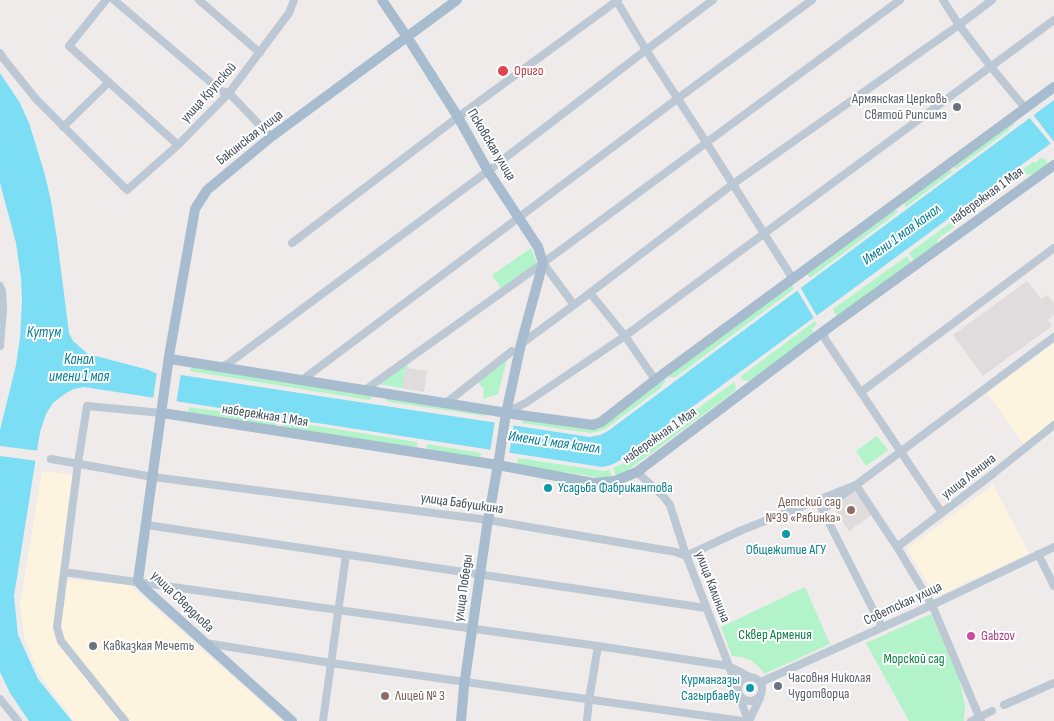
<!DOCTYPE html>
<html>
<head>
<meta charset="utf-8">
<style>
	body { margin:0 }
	canvas { display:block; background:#efebeb }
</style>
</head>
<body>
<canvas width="1054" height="721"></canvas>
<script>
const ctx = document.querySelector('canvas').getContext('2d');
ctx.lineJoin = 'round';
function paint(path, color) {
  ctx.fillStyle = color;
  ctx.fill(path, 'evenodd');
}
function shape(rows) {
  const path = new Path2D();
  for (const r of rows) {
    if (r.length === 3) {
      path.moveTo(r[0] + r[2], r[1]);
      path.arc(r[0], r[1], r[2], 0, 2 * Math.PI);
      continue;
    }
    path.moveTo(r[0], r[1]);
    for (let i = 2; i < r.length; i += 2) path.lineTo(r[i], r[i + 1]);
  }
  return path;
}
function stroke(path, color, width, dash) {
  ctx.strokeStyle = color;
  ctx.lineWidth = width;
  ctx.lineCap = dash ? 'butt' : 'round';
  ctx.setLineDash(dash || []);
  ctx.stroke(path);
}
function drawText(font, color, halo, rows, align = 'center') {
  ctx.font = font + ' "Sofia Sans Condensed",sans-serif';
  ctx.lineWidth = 4;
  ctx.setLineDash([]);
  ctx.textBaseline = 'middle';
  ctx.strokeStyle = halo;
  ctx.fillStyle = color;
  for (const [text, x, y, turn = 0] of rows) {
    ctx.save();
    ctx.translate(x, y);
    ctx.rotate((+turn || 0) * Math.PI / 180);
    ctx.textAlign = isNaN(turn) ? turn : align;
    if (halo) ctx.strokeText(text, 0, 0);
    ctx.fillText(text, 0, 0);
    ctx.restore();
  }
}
paint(shape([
	[1054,343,1054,422,1025,446,987,393],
	[42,471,74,475,53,632,57,644,123,721,74,721,37,671,24,636,20,605],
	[993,485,1029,553,936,597,907,549],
	[67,579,130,585,282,721,127,721,64,641,60,626]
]), '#fdf4e0');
paint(shape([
	[1027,281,1041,299,1048,295,1054,303,1054,315,1048,320,1052,326,983,376,953,335],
	[406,368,427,371,424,392,402,388],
	[854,490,872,515,849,531,831,505]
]), '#e0dcdd');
paint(shape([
	[1015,121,1014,124,1009,128,1009,130,956,169,951,164],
	[1041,158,1045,159,1048,164,1035,175,1025,174,938,239,936,247,915,262,909,253,1033,162,1035,163],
	[948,167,952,172,951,173,906,207,904,203],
	[892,209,896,210,898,212,810,278,806,273],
	[531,248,537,264,501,288,492,275],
	[907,256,912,264,837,318,833,309],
	[791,283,794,289,676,377,672,377,670,378,668,376],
	[815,321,817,324,812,329,814,333,749,381,743,380,740,377],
	[508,356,498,394,483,399,484,389,476,381],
	[405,363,409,368,406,368,402,388,378,384],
	[198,367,374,394,373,397,369,400,190,371,191,368],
	[664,379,666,381,663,384,661,388,605,429,597,432,590,433,522,423,522,418,586,428],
	[734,382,736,385,735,391,627,471,616,476,613,468,622,464],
	[386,396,486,412,485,416,390,402,386,400],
	[189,407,267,418,270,421,277,422,276,426,188,413],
	[292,422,417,442,417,446,413,448,282,427,282,423,289,424],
	[877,436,888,450,866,466,856,451],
	[427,444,481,453,480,459,429,450,426,448],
	[518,458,604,471,610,470,612,477,602,478,517,465],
	[805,587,830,644,764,674,761,669,752,661,742,657,732,656,721,627],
	[931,614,959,678,965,705,964,721,909,721,866,643]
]), '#b3f3ca');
paint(shape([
	[0,73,20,103,29,123,45,175,51,201,57,239,69,333,73,341,88,354,149,370,155,373,175,378,181,375,590,437,600,435,608,431,1054,100,1054,141,619,461,611,465,602,467,84,387,74,389,66,393,53,403,46,414,40,432,14,596,18,635,38,679,72,721,29,721,10,693,0,672,0,430,16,365,20,338,22,302,21,278,16,243,0,183]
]), '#7bdef5');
paint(shape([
	[1032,113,1054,142,1054,144,1052,145,1028,116],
	[799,285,818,318,815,320,796,288],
	[157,371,175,376,181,373,176,404,153,400],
	[495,420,514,423,509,455,490,452],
	[0,446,40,451,38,461,0,456]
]), '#efebeb');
stroke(shape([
	[106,0,69,46,178,145],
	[114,0,221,91,229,93,271,137],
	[199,0,260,53],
	[616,0,646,50,706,142,793,279],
	[943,0,959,25,991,67,1025,108],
	[0,53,3,58,36,99,127,190,178,145,229,93,289,13,294,0],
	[63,127,109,82],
	[292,243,458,117,618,0],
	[543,263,574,305],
	[0,286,2,291,3,308,0,346],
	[590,293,625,336,656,381],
	[824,331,825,339,942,513],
	[521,344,574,305,733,184,959,25,992,0],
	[221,367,229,363,488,171,646,50,713,0],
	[302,380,677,99,812,0],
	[365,390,543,263,900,0],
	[861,392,1054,248],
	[446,403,512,351],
	[506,413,527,402,625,336,1054,20],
	[51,459,153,477,488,520,676,552,686,556,742,530,856,485,1054,337],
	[637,472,663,496,670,505,685,552,729,666,748,721],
	[821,507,882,627],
	[822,510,856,485,897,547,932,605,981,721],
	[147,525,706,608],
	[897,547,994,473,1054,425],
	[1038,554,1054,586],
	[64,572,598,646,729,666,750,677],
	[205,643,331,663,742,721],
	[750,689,12],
	[761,682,932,605,1054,547],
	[0,699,18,721],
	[1004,705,1054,683],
	[125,721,61,641,57,627,78,463,87,406,162,413],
	[323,721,346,555],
	[587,721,589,700,598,646],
	[749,721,760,698],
	[971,721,992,711]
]), '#bcc8d3', 8);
stroke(shape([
	[382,0,411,43,458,117,488,171,538,247,543,263,521,344,506,413,499,459,487,526,464,686,461,721],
	[170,359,513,414,593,425,601,422,663,374,1054,87],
	[162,413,498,465,593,483,615,481,637,472,824,331,1054,165],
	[292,721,144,588,138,581,169,356,195,209,207,190,271,137,457,0]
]), '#a7bcce', 10);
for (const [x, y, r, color] of [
	[503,71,6,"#e0444e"],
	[957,107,5,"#6b7280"],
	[548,488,5,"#0f9aa8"],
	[851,510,5,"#8d6e63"],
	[786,534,5,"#0f9aa8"],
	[971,636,5,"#d1479c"],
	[93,646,5,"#6b7280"],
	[778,686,5,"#6b7280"],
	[750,688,5,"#0f9aa8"],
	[385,696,5,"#8d6e63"]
]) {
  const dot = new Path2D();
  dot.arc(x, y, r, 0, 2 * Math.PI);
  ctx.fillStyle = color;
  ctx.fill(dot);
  stroke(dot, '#fff', 2);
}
drawText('14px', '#be3a42', '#fff', [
	["Ориго",514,71]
], 'left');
drawText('14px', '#424f5a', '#fff', [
	["улица Крупской",209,93,-48],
	["Бакинская улица",250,138,-38],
	["Псковская улица",491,145,59],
	["набережная 1 Мая",987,196,-36],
	["набережная 1 Мая",265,416,9],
	["набережная 1 Мая",660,436,-35],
	["улица Ленина",969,477,-38],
	["улица Бабушкина",462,504,8],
	["улица Калинина",712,587,69],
	["улица Победы",464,588,-82],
	["улица Свердлова",182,602,44],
	["Советская улица",903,604,-25]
]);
drawText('14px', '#5b616d', '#fff', [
	["Армянская Церковь",947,99,"right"],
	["Святой Рипсимэ",947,115,"right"],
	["Кавказкая Мечеть",103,646],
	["Часовня Николая",788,678],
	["Чудотворца",788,694]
], 'left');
drawText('14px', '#0d838f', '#fff', [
	["Усадьба Фабрикантова",558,488],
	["Общежитие АГУ",786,550,"center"],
	["Курмангазы",740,680,"right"],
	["Сагырбаеву",740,696,"right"]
], 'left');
drawText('14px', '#785e54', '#fff', [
	["Детский сад",841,502],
	["№39 «Рябинка»",841,518],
	["Лицей № 3",395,696,"left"]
], 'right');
drawText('14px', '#0d8244', '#fff', [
	["Сквер Армения",775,635],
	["Морской сад",914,659]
]);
drawText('14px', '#b23c85', '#fff', [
	["Gabzov",981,636]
], 'left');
drawText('italic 15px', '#037c97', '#fff', [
	["Имени 1 мая канал",902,235,-36],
	["Кутум",44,333],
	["Канал",79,360],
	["имени 1 мая",79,377],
	["Имени 1 мая канал",554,443,8]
]);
</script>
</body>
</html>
